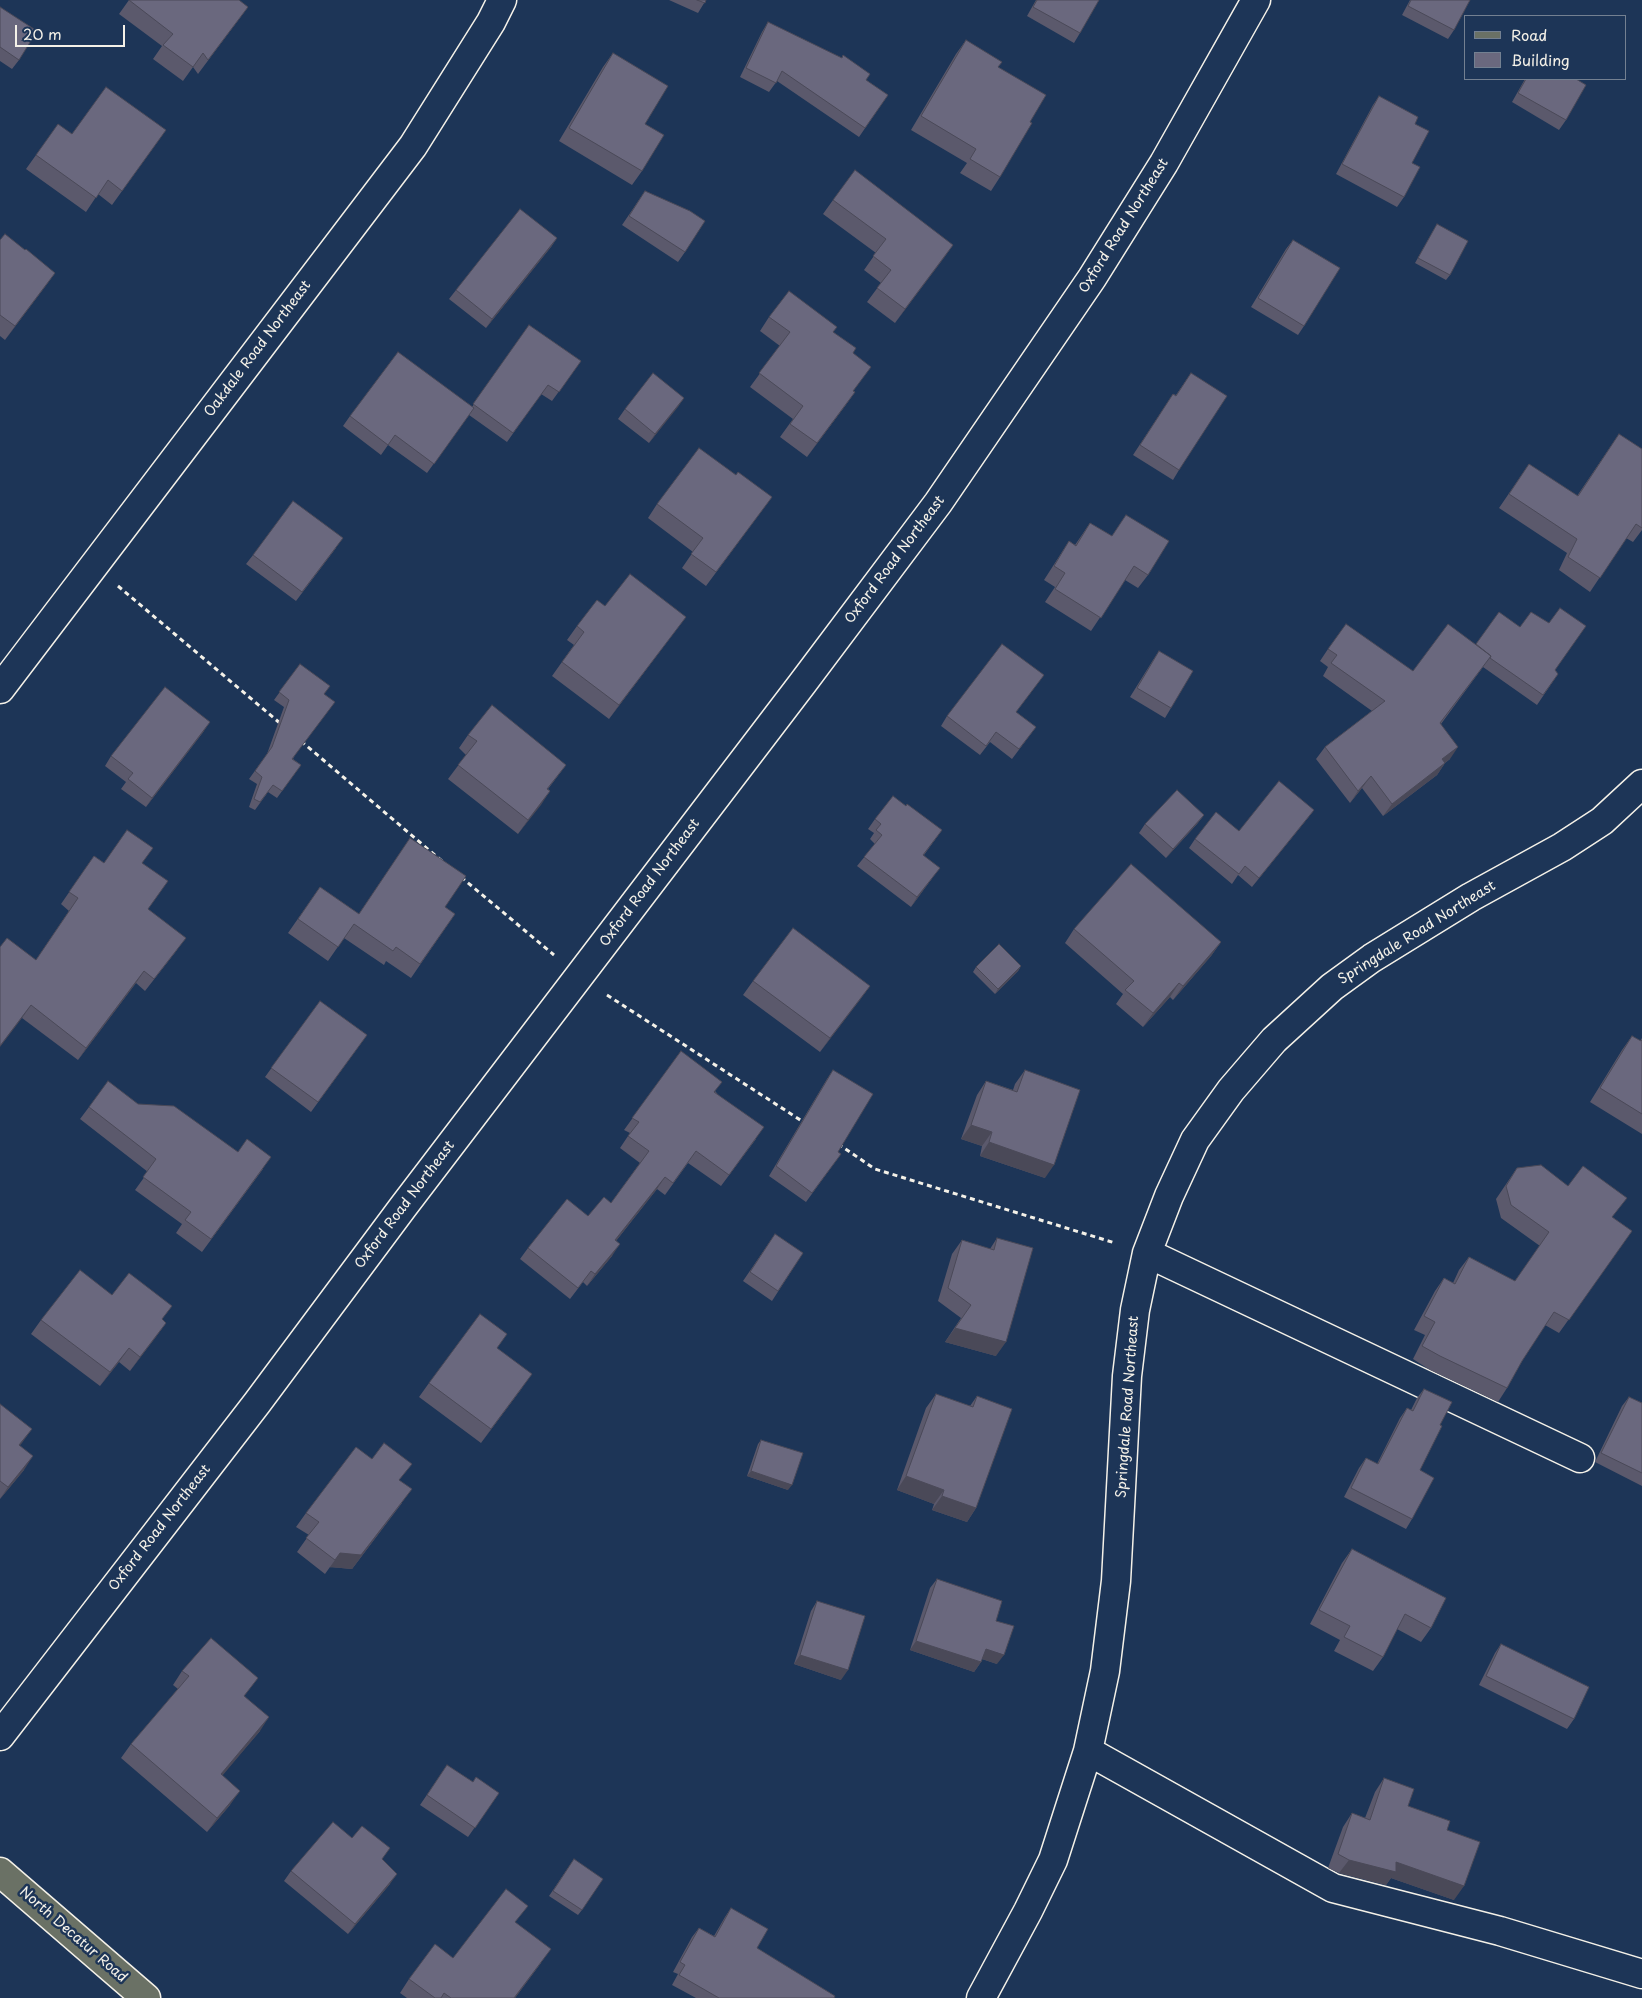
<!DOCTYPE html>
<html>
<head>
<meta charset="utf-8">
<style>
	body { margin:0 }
	#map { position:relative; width:1642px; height:1998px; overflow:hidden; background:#1d3557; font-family:"Playpen Sans",sans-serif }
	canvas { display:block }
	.legend { position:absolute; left:1464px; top:15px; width:162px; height:65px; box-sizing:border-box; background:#1d3557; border:1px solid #738091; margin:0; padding:6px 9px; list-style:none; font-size:15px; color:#f4f1e8 }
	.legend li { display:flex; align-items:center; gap:10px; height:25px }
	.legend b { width:25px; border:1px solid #738091 }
	.scale { position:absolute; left:15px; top:25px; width:110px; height:22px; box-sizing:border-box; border:2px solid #f4f1e8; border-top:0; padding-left:6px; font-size:15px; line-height:18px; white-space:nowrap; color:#f4f1e8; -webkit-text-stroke:4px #1d3557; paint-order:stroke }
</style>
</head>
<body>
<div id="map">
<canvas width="1642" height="1998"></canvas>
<ul class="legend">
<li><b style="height:6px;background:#6a7165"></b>Road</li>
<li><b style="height:14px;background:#6a687e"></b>Building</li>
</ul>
<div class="scale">20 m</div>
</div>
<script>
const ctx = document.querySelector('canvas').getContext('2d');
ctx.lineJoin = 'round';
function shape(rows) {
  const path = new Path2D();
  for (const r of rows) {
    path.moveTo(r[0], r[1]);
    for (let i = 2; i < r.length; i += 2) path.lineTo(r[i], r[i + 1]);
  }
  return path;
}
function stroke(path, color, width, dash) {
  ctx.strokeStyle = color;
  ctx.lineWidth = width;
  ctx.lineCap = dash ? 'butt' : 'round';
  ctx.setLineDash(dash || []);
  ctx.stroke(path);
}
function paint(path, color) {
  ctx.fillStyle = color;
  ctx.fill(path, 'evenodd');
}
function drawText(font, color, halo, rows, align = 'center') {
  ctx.font = font + ' "Playpen Sans",sans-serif';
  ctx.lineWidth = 5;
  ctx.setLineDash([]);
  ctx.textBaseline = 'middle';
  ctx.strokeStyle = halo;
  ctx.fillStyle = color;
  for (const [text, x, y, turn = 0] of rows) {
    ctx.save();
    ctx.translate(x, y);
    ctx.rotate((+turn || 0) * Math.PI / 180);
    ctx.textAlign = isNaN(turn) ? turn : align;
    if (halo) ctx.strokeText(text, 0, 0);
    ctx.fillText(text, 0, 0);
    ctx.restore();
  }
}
const minor = shape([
	[0,689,413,146,491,22,502,0],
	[1147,1253,1580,1458],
	[0,1736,257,1403,403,1207,802,684,938,503,1092,278,1164,163,1256,0],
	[1088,1751,1333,1888,1500,1931,1642,1974],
	[981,1998,1028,1911,1053,1860,1088,1751,1105,1671,1116,1581,1127,1376,1135,1310,1147,1253,1169,1196,1195,1140,1231,1090,1274,1040,1332,987,1372,958,1471,897,1562,847,1602,821,1642,784]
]);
const major = shape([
	[0,1872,146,1998]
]);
stroke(minor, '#f4f1e8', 31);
stroke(major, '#f4f1e8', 31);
stroke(shape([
	[118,586,281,724],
	[301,741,443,862],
	[461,877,554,955],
	[607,995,805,1123],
	[838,1144,875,1169,1115,1243]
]), '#f4f1e8', 3, [5, 4]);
stroke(minor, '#1d3557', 28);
stroke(major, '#6a7165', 28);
paint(shape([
	[129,0,248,7,198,74,193,67,183,81,153,59,162,46,119,14],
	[669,0,706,0,698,13],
	[1036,0,1099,0,1080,33,1074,43,1027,16],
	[1410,0,1470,0,1454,30,1448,39,1402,15],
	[0,7,19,60,12,69,0,61],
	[768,22,866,80,888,95,859,137,777,81,769,92,740,77,762,32],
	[966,40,998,67,1000,177,991,191,960,173,967,163,911,130,956,54],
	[613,53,645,124,642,171,632,185,559,141,603,67],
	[1525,79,1576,79,1566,120,1559,130,1512,102],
	[1379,96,1412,163,1404,197,1397,207,1336,174,1373,105],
	[166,130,112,205,98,194,86,212,26,169,36,155,72,134],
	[645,191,685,252,678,262,622,225],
	[833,200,953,245,895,323,867,302,881,283,864,270,876,253,823,214],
	[1437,224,1450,275,1446,280,1415,263],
	[557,238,551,247,486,328,449,299,456,290],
	[0,240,55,273,5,340,0,336],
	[1293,240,1304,326,1298,335,1251,307,1286,249],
	[769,317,833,332,853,353,861,380,853,391,855,392,845,406,807,457,780,437,793,419,750,387,780,346,760,331],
	[529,325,581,361,552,401,541,394,507,442,469,415,427,473,388,445,381,455,343,426,350,416,472,407],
	[1191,373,1179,470,1173,480,1133,455,1173,394,1176,395],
	[684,398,649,443,618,419,625,409],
	[1619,434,1642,449,1642,530,1633,542,1626,538,1590,592,1559,570,1567,553,1499,508,1529,464,1577,496],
	[736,475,772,497,706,586,682,568,693,552,648,518,657,504],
	[1126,515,1148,575,1138,588,1125,580,1091,631,1045,602,1055,587,1044,580,1069,541,1075,545,1090,523,1112,536],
	[336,548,296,601,246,564,253,555],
	[605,606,676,630,609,719,552,676,574,645,567,640,577,626],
	[1476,644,1555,670,1558,674,1537,705,1483,667,1441,724,1450,759,1445,763,1437,775,1383,816,1362,788,1350,803,1316,759,1325,747,1372,711,1323,676,1328,667,1320,661,1328,649,1413,671],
	[1159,651,1171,708,1165,718,1130,697,1153,660],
	[300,664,324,694,293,759,301,765,277,798,268,792,255,810,249,807,257,784,249,779,267,754,284,707,274,700],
	[1044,675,1016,712,1036,727,1012,759,990,742,980,755,941,726,947,716],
	[204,731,146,807,121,789,126,782,105,766,111,756],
	[468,735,566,765,548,789,550,791,518,834,448,779,466,755,459,748],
	[906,806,942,830,924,855,933,877,911,907,857,866,875,844,870,839,874,833,868,829,875,819],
	[1314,810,1307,819,1252,887,1238,875,1232,884,1189,848,1195,839,1239,831],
	[1204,815,1197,824,1166,858,1139,833,1145,824],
	[410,838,445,907,455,914,411,978,386,961,384,965,344,938,328,961,288,933,320,887,359,914],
	[94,856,104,863,142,864,148,909,177,950,145,991,136,983,78,1060,22,1018,36,960,69,911,61,904],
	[1074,929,1221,942,1211,956,1173,1000,1170,997,1143,1027,1116,1004,1123,994,1065,943],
	[1021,966,1018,971,995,994,973,972,976,967],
	[753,981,870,986,820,1052,743,995],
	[320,1001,367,1035,311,1112,265,1077],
	[1632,1036,1640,1041,1642,1038,1642,1134,1590,1102,1622,1050],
	[681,1051,756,1139,721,1186,688,1163,665,1195,657,1189,616,1241,612,1256,587,1286,583,1282,570,1299,520,1259,528,1248,588,1216,611,1203,640,1163,620,1148,630,1133,624,1130],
	[833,1070,838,1152,841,1154,806,1202,769,1176,827,1079],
	[1025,1070,1045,1178,980,1156,982,1146,961,1139,977,1095,986,1081,1013,1090,1015,1084],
	[138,1104,238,1152,263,1169,202,1252,176,1233,182,1224,135,1190,148,1172,80,1119,89,1107],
	[1517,1168,1568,1186,1632,1231,1559,1333,1545,1325,1522,1361,1507,1388,1498,1402,1430,1370,1413,1359,1425,1335,1414,1330,1435,1291,1444,1278,1453,1283,1459,1270,1469,1257,1515,1281,1540,1246,1501,1218,1496,1199],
	[775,1234,803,1253,772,1301,743,1281],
	[997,1238,996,1356,945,1342,961,1318,938,1301,952,1254,962,1240,990,1249],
	[112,1295,162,1320,166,1323,130,1371,119,1362,100,1386,31,1334,41,1320],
	[497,1348,522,1388,481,1443,419,1397,429,1383],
	[1424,1389,1440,1425,1420,1470,1412,1519,1406,1529,1344,1497,1359,1468,1366,1458,1377,1464,1400,1418,1407,1408,1411,1410,1417,1398],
	[936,1394,970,1406,977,1396,976,1508,967,1522,932,1510,934,1504,897,1490,926,1408],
	[1629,1397,1642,1403,1642,1486,1595,1462,1622,1406],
	[0,1404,20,1446,24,1470,0,1499],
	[761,1440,788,1490,747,1476,758,1444],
	[400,1481,402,1503,352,1569,330,1567,325,1574,297,1552,309,1535,296,1527,306,1513],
	[1352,1549,1431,1628,1421,1642,1397,1629,1383,1657,1373,1671,1334,1651,1340,1640,1310,1624,1342,1563],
	[937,1579,996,1621,997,1664,982,1659,981,1662,974,1672,910,1650,930,1588],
	[817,1601,841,1680,794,1664,811,1611],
	[1501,1644,1574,1719,1567,1729,1479,1685,1495,1653],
	[182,1671,245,1696,260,1731,222,1775,230,1805,207,1832,121,1758,131,1744,178,1689,173,1685],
	[447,1765,473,1782,499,1793,468,1837,420,1805],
	[1384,1778,1408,1806,1447,1830,1454,1900,1391,1878,1386,1885,1339,1873,1328,1868,1343,1827,1352,1813,1365,1818,1375,1792],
	[352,1838,382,1859,390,1884,348,1934,284,1881,291,1871],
	[574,1859,582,1910,578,1915,549,1896],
	[731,1908,757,1948,834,1998,696,1998,672,1985,678,1974,673,1972,692,1937,699,1928,714,1936,725,1917],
	[516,1923,541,1963,515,1998,407,1998,400,1993,409,1979,453,1958]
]), '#5b596c');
paint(shape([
	[557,238,551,247,486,328,492,319],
	[953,245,944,258,895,323,905,309],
	[55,273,45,287,5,340,15,326],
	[855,392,845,406,807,457,817,443],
	[684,398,678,407,649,443,655,434],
	[686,617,676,630,609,719,619,705],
	[210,722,204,731,146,807,152,798],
	[1458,747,1450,759,1433,772,1442,759],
	[1445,763,1437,775,1383,816,1392,804],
	[1371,776,1362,788,1350,803,1358,791],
	[550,791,541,805,518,834,528,820],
	[1314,810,1307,819,1252,887,1259,878],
	[1204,815,1197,824,1166,858,1173,849],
	[940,868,933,877,911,907,917,897],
	[1221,942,1211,956,1173,1000,1183,986],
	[1021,966,1018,971,995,994,998,989],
	[144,971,136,983,78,1060,86,1048],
	[1179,983,1170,997,1143,1027,1153,1013],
	[870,986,860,1000,820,1052,830,1038],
	[31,1005,22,1018,0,1047,0,1046],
	[971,1125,992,1132,982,1146,961,1139],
	[989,1142,1054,1165,1045,1178,980,1156],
	[665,1177,657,1189,607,1252,615,1240],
	[620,1244,612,1256,587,1286,595,1274],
	[166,1323,156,1337,130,1371,140,1357],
	[955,1328,1006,1342,996,1356,945,1342],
	[129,1348,119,1362,100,1386,110,1372],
	[532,1374,522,1388,481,1443,491,1429],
	[32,1429,22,1443,9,1459,19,1445],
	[33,1456,24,1470,0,1499,8,1487],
	[751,1471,792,1485,788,1490,747,1476],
	[906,1476,944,1490,934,1504,897,1490],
	[412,1489,352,1569,330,1567,325,1574,340,1553],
	[942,1496,976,1508,967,1522,932,1510],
	[916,1641,981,1662,974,1672,910,1650],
	[986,1649,1004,1655,997,1664,979,1658],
	[800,1655,848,1670,841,1680,794,1664],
	[269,1717,260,1731,212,1788,221,1774],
	[240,1791,230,1805,207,1832,217,1818],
	[1349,1860,1396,1862,1464,1886,1454,1900,1391,1878,1386,1885,1339,1873],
	[397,1874,390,1884,348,1934,355,1924],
	[551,1949,515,1998,514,1998]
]), '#4a4958');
const building = shape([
	[129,0,239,0,248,7,208,60,203,53,193,67,163,45,173,34,129,0],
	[697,0,706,0,705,3,697,0],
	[1037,0,1099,0,1080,33,1033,7,1037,0],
	[1411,0,1470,0,1454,30,1408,6,1411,0],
	[0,7,37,31,19,60,0,47,0,7],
	[768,22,842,58,843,55,870,74,866,80,888,95,865,128,782,71,776,83,746,68,768,22],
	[966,40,1002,62,998,67,1046,95,1030,122,1032,123,1000,177,970,159,976,149,921,116,966,40],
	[613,53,668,86,645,124,664,135,642,171,569,128,613,53],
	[1526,79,1576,79,1586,85,1566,120,1518,93,1526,79],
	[106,87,166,130,122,191,108,180,96,198,36,155,58,124,72,134,106,87],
	[1379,96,1418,117,1415,124,1429,131,1412,163,1420,167,1404,197,1342,164,1379,96],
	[855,170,953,245,905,309,877,288,891,270,873,256,886,239,833,200,855,170],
	[645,191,690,211,705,221,685,252,629,216,645,191],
	[520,209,557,238,492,319,456,290,520,209],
	[1437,224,1468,241,1450,275,1418,258,1437,224],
	[5,234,25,250,26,249,55,273,15,326,0,315,0,240,5,234],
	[1293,240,1340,268,1304,326,1258,298,1293,240],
	[789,291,837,327,833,332,856,348,853,353,871,367,853,391,855,392,817,443,790,424,803,406,759,373,790,332,769,317,789,291],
	[529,325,581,361,559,392,548,385,513,433,473,404,529,325],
	[398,352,474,408,434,464,395,435,388,445,350,416,398,352],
	[653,373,684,398,655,434,625,409,653,373],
	[1191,373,1227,396,1179,470,1140,445,1173,394,1176,396,1191,373],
	[1619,434,1642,449,1642,528,1636,524,1600,578,1568,557,1577,539,1509,494,1529,464,1578,496,1619,434],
	[699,448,736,475,738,472,772,497,716,572,691,554,703,538,657,504,699,448],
	[293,501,343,538,302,592,253,555,293,501],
	[1126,515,1169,541,1148,575,1134,566,1101,618,1055,589,1065,573,1054,566,1069,541,1076,546,1090,523,1112,536,1126,515],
	[630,574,686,617,619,705,562,662,584,632,577,626,597,600,605,606,630,574],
	[1560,608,1586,626,1555,670,1558,674,1543,695,1490,658,1491,656,1476,644,1499,612,1520,627,1531,612,1549,623,1560,608],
	[1346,624,1413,671,1448,624,1491,656,1440,723,1458,747,1442,759,1445,763,1392,804,1371,776,1358,791,1325,747,1385,701,1331,663,1337,655,1328,649,1346,624],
	[1002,644,1044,675,1016,712,1036,727,1019,749,996,732,986,746,947,716,1002,644],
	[1159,651,1193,671,1171,708,1137,688,1159,651],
	[300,664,330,686,324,694,335,702,292,759,301,765,282,791,273,785,260,802,254,799,262,777,255,771,272,747,289,700,279,692,300,664],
	[165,687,210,722,152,798,128,779,133,773,111,756,165,687],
	[492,705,566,765,547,789,550,791,528,820,458,765,477,741,468,735,492,705],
	[1279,781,1314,810,1259,878,1245,866,1239,874,1195,839,1216,812,1239,831,1279,781],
	[1177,790,1204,815,1173,849,1145,824,1177,790],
	[893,796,906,806,907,804,942,830,923,855,940,868,917,897,864,857,882,835,876,830,881,824,875,819,893,796],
	[127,830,153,848,142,863,168,881,148,909,186,938,154,979,144,971,86,1048,31,1005,0,1046,0,947,7,938,36,960,78,898,69,892,94,856,104,863,127,830],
	[410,838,466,876,445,907,455,914,420,964,396,947,393,951,354,924,338,947,298,919,320,887,359,914,410,838],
	[1131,864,1221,942,1183,986,1179,983,1153,1013,1125,990,1134,981,1074,929,1131,864],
	[793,928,870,986,830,1038,753,981,793,928],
	[999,944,1021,966,998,989,976,967,999,944],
	[320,1001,367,1035,318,1102,271,1068,320,1001],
	[1632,1036,1641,1041,1642,1040,1642,1114,1600,1088,1632,1036],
	[681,1051,722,1082,714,1092,764,1127,729,1175,696,1151,673,1183,665,1177,615,1240,620,1244,595,1274,591,1271,578,1288,528,1248,567,1199,588,1216,604,1197,611,1203,649,1151,628,1136,639,1122,632,1118,681,1051],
	[833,1070,873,1094,838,1152,841,1154,812,1193,776,1166,833,1070],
	[1025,1070,1080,1090,1054,1165,989,1142,992,1132,971,1125,986,1081,1017,1092,1025,1070],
	[108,1081,138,1104,174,1106,238,1152,247,1139,271,1157,211,1239,185,1220,191,1212,143,1177,156,1159,89,1107,108,1081],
	[1541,1165,1568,1186,1583,1166,1627,1198,1612,1217,1632,1231,1569,1320,1554,1312,1522,1361,1507,1388,1440,1356,1422,1346,1435,1322,1424,1316,1444,1278,1455,1284,1469,1257,1515,1281,1549,1232,1511,1205,1506,1186,1517,1168,1541,1165],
	[775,1234,803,1253,778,1291,750,1272,775,1234],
	[997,1238,1033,1248,1006,1342,955,1328,971,1305,948,1288,962,1240,994,1250,997,1238],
	[80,1270,112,1295,129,1273,172,1306,162,1319,166,1323,140,1357,129,1348,110,1372,41,1320,80,1270],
	[480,1314,507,1334,497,1348,532,1374,491,1429,429,1383,480,1314],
	[1424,1389,1452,1402,1440,1425,1442,1426,1420,1470,1434,1478,1412,1519,1351,1488,1366,1458,1378,1464,1407,1408,1413,1411,1424,1389],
	[936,1394,973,1407,977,1396,1012,1409,976,1508,942,1496,944,1490,906,1476,936,1394],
	[1629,1397,1642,1403,1642,1473,1601,1453,1629,1397],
	[0,1404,32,1429,19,1445,33,1456,8,1487,0,1481,0,1404],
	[761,1440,803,1453,792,1485,751,1471,761,1440],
	[384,1443,412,1464,399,1480,412,1489,361,1555,340,1553,335,1560,306,1538,319,1522,306,1513,356,1447,372,1459,384,1443],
	[1352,1549,1446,1598,1431,1628,1405,1614,1383,1657,1344,1637,1350,1626,1319,1610,1352,1549],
	[937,1579,1002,1601,996,1621,1014,1626,1004,1655,986,1649,981,1662,916,1641,937,1579],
	[817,1601,865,1616,848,1670,800,1655,817,1601],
	[211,1638,258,1678,244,1696,269,1717,221,1774,240,1791,217,1818,131,1744,189,1676,182,1671,211,1638],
	[1501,1644,1589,1687,1574,1719,1486,1676,1501,1644],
	[447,1765,473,1782,476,1777,499,1793,475,1828,427,1795,447,1765],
	[1384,1778,1414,1789,1408,1806,1450,1821,1447,1830,1480,1842,1464,1886,1396,1862,1396,1872,1349,1860,1338,1854,1352,1813,1370,1820,1384,1778],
	[333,1822,352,1838,362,1826,390,1848,382,1859,397,1874,355,1924,291,1871,333,1822],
	[574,1859,603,1879,582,1910,553,1891,574,1859],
	[506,1889,528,1906,515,1922,551,1949,514,1998,451,1998,444,1993,441,1998,435,1998,409,1979,435,1944,453,1958,506,1889],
	[731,1908,768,1929,757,1948,835,1996,834,1998,719,1998,679,1975,685,1965,680,1962,699,1928,715,1937,731,1908]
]);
paint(building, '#6a687e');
stroke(building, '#4a4958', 1);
drawText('14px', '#f4f1e8', '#1d3557', [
	["Oxford Road Northeast",1124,226,-58],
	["Oakdale Road Northeast",258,349,-53],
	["Oxford Road Northeast",895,560,-53],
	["Oxford Road Northeast",650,883,-53],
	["Springdale Road Northeast",1417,933,-32],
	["Oxford Road Northeast",405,1205,-53],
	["Springdale Road Northeast",1128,1407,-86],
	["Oxford Road Northeast",160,1528,-52],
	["North Decatur Road",73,1935,41]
]);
</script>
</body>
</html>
